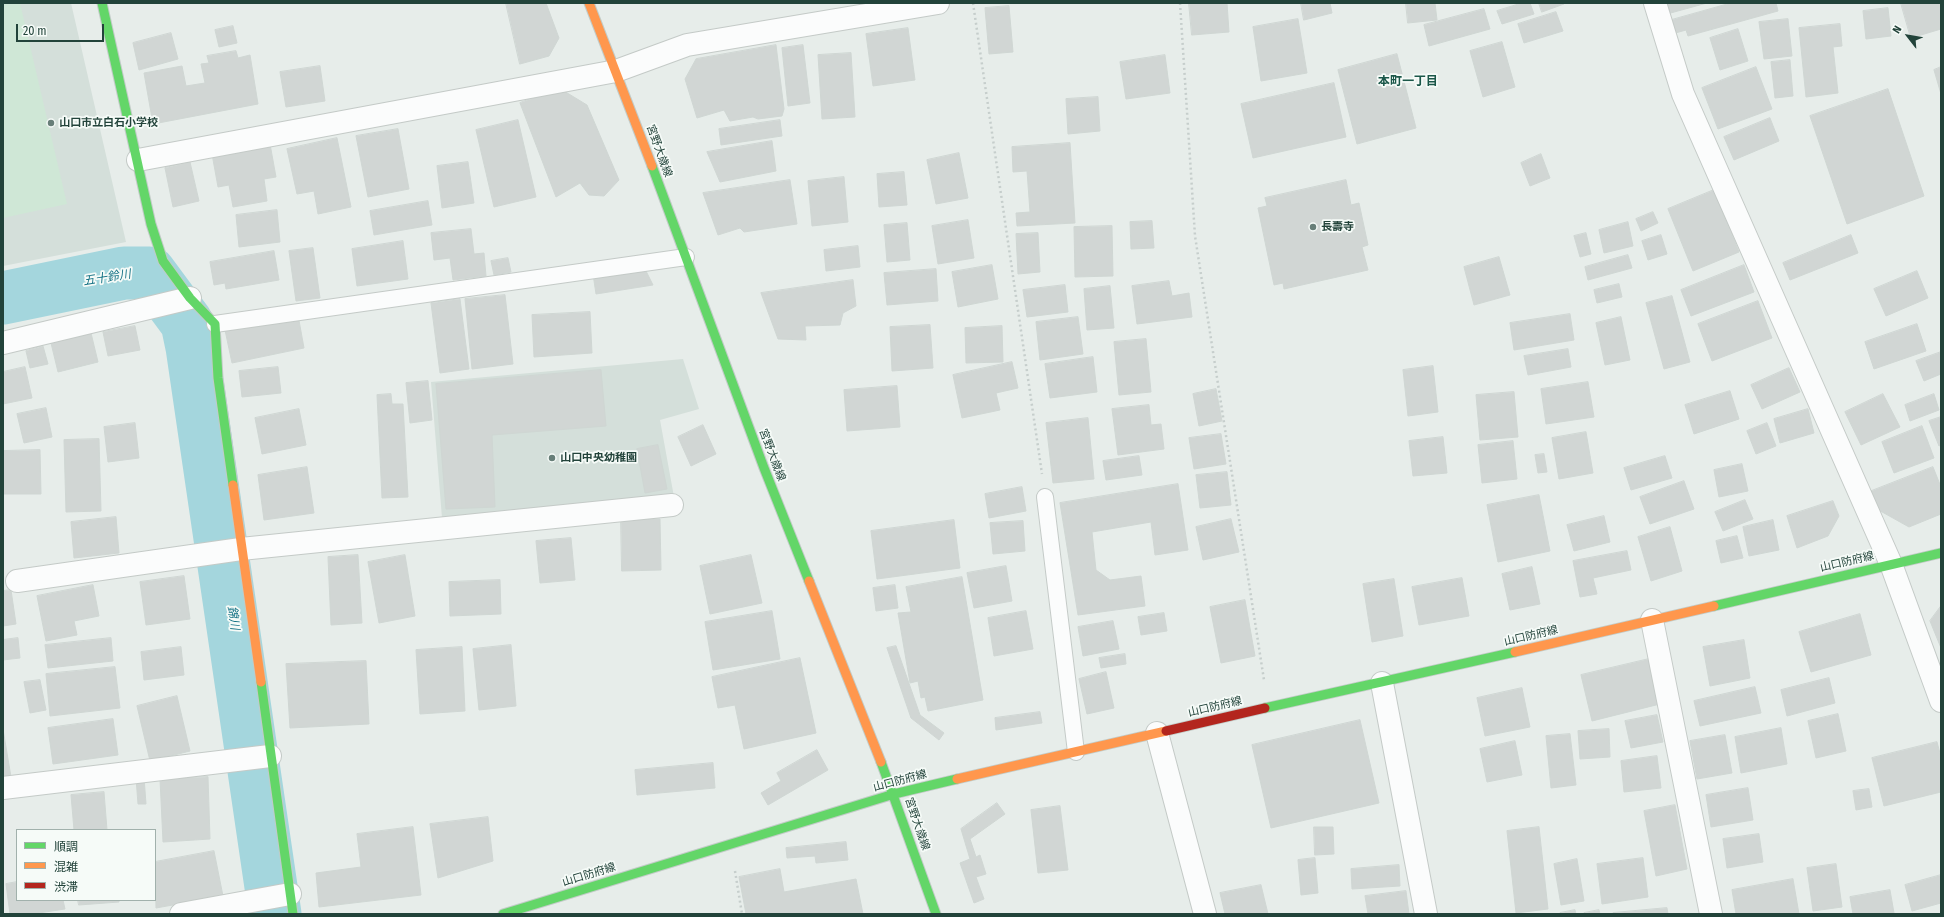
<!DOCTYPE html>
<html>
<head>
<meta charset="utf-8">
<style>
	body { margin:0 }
	#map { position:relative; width:1944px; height:917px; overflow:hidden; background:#e7edea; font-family:"Fira Sans Condensed","Noto Sans JP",sans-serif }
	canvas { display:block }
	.frame { position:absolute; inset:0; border:4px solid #22433a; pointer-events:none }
	.legend { position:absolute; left:16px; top:829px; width:140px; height:72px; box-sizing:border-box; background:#f6fbf8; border:1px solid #a1b1ac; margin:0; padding:5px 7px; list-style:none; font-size:12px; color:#22433a }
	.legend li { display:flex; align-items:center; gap:8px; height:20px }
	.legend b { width:20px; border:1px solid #a1b1ac }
	.north { position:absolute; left:1888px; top:16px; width:40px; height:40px; -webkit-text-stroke:3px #f6fbf8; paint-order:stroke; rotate:301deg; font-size:11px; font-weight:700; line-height:16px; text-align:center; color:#22433a }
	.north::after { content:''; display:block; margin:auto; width:14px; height:18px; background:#22433a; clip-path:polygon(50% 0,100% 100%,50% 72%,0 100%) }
	.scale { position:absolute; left:16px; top:24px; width:88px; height:18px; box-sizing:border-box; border:2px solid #22433a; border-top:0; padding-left:5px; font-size:12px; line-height:14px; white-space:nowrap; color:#22433a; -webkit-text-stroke:3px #f6fbf8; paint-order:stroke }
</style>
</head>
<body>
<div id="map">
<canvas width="1944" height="917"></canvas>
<div class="frame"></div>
<ul class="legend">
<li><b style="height:5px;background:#63d668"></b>順調</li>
<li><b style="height:5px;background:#ff974d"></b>混雑</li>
<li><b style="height:5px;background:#b3261e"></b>渋滞</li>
</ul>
<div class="north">N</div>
<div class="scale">20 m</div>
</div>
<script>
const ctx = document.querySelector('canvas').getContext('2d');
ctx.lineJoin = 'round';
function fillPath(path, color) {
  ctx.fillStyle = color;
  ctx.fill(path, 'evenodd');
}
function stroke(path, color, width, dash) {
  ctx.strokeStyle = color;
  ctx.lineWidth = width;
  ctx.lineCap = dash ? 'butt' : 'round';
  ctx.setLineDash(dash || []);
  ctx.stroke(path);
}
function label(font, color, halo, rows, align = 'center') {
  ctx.font = font + ' "Fira Sans Condensed","Noto Sans JP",sans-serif';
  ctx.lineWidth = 3.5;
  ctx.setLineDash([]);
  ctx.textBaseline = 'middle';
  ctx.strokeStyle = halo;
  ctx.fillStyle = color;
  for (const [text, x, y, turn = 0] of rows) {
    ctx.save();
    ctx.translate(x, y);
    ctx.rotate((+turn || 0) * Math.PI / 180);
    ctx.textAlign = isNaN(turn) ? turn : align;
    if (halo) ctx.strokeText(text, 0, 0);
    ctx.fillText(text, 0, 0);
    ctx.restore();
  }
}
fillPath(new Path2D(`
	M3,3H71L126,242L3,266Z
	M683,359L699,409L660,420L674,497L442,518L431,382Z`), '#d4dfda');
fillPath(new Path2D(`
	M3,3H20L67,204L3,218Z`), '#cfe7d6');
stroke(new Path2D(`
	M3,298L124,273H150L187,323L192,347L275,914`), '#a4d6dd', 53);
const building = new Path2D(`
	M506,3H546L559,38L549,56L520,64Z
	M1189,3H1227L1229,32L1192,35Z
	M1301,3H1330L1332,13L1304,20Z
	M1406,3H1435L1437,20L1408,23Z
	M1522,3H1530L1534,14L1502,24L1497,11Z
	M1539,3H1564V4L1542,12Z
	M1664,3H1707L1667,14Z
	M1731,3H1776L1778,11L1688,36L1686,30L1672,34L1668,21Z
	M1901,3H1941V29L1911,38Z
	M1009,6L1013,52L989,54L985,8Z
	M1888,8L1891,36L1866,39L1863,11Z
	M1484,9L1490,29L1429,46L1424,25Z
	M1556,12L1563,31L1524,43L1518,24Z
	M1298,19L1307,73L1261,81L1253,27Z
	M1788,19L1792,56L1764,59L1759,22Z
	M1840,24L1842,46L1833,47L1838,93L1806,97L1799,28Z
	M233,26L237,43L219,47L215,30Z
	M908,28L915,80L873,86L866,34Z
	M1738,29L1748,61L1720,70L1710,38Z
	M171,33L178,59L139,70L133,43Z
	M1502,42L1515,87L1483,97L1470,51Z
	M776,45L784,109L782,116L758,119L753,117L730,121L724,110L697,118L685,79L696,59Z
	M803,45L810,103L788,106L782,48Z
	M236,51L238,58L250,55L258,104L153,124L144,73L182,66L186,86L205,83L201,64L209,63L207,56Z
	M851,53L855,117L822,119L818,55Z
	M1397,54L1416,128L1357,144L1338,70Z
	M1165,55L1170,93L1126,99L1120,62Z
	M1790,60L1793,96L1775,98L1771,62Z
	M320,66L325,101L286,107L280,72Z
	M1756,67L1772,109L1718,129L1702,88Z
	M1941,67V94L1934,70Z
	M1334,83L1346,137L1253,158L1241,104Z
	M559,88L587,105L619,180L604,196L589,195L580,183L556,197L520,103Z
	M1888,89L1924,196L1847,224L1810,116Z
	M1098,97L1100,131L1068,134L1066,99Z
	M1770,118L1779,141L1734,160L1724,137Z
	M518,120L536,197L494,207L476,130Z
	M780,120L782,136L721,145L719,129Z
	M398,129L409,189L368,197L356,136Z
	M337,138L351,207L318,214L314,191L297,194L287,149Z
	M772,141L776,171L720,182L707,152Z
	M1070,143L1075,223L1017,226L1016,213L1030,212L1027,171L1013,172L1012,147Z
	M270,144L276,177L264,179L267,201L233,207L229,185L218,187L212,154Z
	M959,153L968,198L936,204L927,160Z
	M1541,154L1550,178L1530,186L1521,163Z
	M190,162L199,201L173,207L165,168Z
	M468,162L474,203L442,208L437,166Z
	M904,172L907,205L879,207L877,174Z
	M844,177L848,222L812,226L808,181Z
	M790,180L797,224L744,232L740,228L718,235L703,193Z
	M1346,180L1351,205L1359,203L1368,245L1362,247L1368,270L1284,289L1283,283L1274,285L1258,208L1267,206L1265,198Z
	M1714,190L1739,252L1693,271L1668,209Z
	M428,201L432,225L374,235L370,211Z
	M277,210L280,242L239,247L236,215Z
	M1653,212L1658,223L1641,231L1636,219Z
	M968,220L974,258L938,264L932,226Z
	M1152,221L1154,248L1131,249L1130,222Z
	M1628,222L1633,246L1604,253L1599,230Z
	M907,223L910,260L887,262L884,225Z
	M1112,226L1113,276L1075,277L1074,227Z
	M471,229L474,254L484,253L486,276L453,280L450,258L434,260L431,233Z
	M1038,233L1040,272L1018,274L1016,234Z
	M1586,233L1591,254L1580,257L1574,236Z
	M1661,235L1667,254L1648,260L1642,241Z
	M1851,235L1858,253L1790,280L1783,263Z
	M403,241L408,279L357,286L352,249Z
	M858,246L860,267L826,271L824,250Z
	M313,248L320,298L296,301L289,251Z
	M274,251L279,280L226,289L225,283L214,285L210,262Z
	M1628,255L1632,268L1588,280L1585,267Z
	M1499,257L1510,295L1474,305L1464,267Z
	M508,258L511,272L494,275L491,261Z
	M992,265L998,299L958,307L952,272Z
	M1744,265L1754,292L1691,316L1681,290Z
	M644,267L653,285L596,294L593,274Z
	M936,269L938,301L887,305L884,273Z
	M1917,271L1928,298L1886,316L1874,289Z
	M853,280L856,306L843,313L840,325L805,326L806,340L778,339L761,293Z
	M1169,281L1172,296L1189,293L1192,317L1137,324L1132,286Z
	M1619,284L1622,297L1597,303L1594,290Z
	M1065,285L1068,312L1027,317L1023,290Z
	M1110,286L1114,328L1087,330L1084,289Z
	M505,295L513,364L472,369L465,299Z
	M1672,296L1690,362L1664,369L1646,303Z
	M460,299L469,369L440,373L431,303Z
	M1758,301L1772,338L1712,361L1698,324Z
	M590,312L592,353L534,357L532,315Z
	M1570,314L1574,340L1514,350L1510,323Z
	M298,315L304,348L232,363L225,330Z
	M1078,317L1083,354L1040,360L1036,322Z
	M1621,317L1630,360L1605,365L1596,323Z
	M1917,324L1926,351L1874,369L1865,342Z
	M930,325L933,368L892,371L890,327Z
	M135,326L140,350L108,356L103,332Z
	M1002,326L1003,362L966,363L965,328Z
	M91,333L98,362L58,372L51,343Z
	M1146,339L1151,392L1119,395L1114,342Z
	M43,346L48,364L30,368L26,351Z
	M1568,349L1571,367L1528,375L1524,356Z
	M1941,352V374L1924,381L1916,361Z
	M1093,357L1097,392L1050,398L1045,364Z
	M1012,362L1018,388L996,393L1000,410L962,418L953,375Z
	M1433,366L1438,412L1408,416L1403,370Z
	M25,367L32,398L3,404V372Z
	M278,367L281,393L242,397L239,371Z
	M1789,368L1800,392L1762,409L1751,385Z
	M601,370L606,426L492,435L495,507L446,509L436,384Z
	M428,381L432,420L410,423L406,383Z
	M1588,382L1594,417L1546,424L1541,389Z
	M897,386L900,427L847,431L844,390Z
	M1216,389L1222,421L1199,426L1193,394Z
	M1730,391L1739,419L1694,434L1685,405Z
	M1514,392L1518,437L1480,440L1476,395Z
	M391,394L392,404H403L408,497L382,498L377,395Z
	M1883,394L1900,427L1861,445L1845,412Z
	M1934,394L1939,410L1910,421L1905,405Z
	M1149,405L1151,425L1161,424L1164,449L1118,455L1112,409Z
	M46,408L52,437L24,443L17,414Z
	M299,409L306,445L262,454L255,418Z
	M1808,409L1814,433L1780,443L1774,419Z
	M1941,417V445L1939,446L1929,421Z
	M1088,418L1094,479L1053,483L1046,423Z
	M135,423L139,458L108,462L104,427Z
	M1767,423L1776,446L1756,454L1747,431Z
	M703,425L716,454L691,466L678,437Z
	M1922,426L1934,458L1894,473L1882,442Z
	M1586,432L1593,473L1559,479L1552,438Z
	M1221,434L1226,464L1194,469L1189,438Z
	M1443,437L1447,473L1413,476L1409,441Z
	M99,439L101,511L66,512L64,440Z
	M1513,441L1517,479L1482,483L1478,445Z
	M658,445L667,489L645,493L637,449Z
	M40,450L41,494H3V451Z
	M1544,454L1547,472L1538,473L1535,455Z
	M1139,456L1142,475L1106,480L1103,461Z
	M1665,456L1672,478L1631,490L1624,468Z
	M1742,464L1748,491L1719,497L1714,470Z
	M307,467L314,513L264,520L258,475Z
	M1933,467L1941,487V514L1909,527L1875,508L1869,492Z
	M1227,472L1231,505L1200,508L1196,475Z
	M1684,481L1694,509L1650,524L1640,497Z
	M1178,484L1188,550L1155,555L1151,522L1092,532L1096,570L1110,580L1141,576L1145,606L1078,615L1060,503Z
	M1022,487L1026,511L989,518L985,494Z
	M1539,495L1550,551L1498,562L1487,505Z
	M1745,500L1753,519L1723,531L1715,512Z
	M1833,501L1839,516L1828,536L1797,548L1787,516Z
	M1604,516L1610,542L1574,551L1567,525Z
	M116,517L119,553L74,558L71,522Z
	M621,519H660L661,570L622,571Z
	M1231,519L1239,552L1203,560L1196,527Z
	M954,520L960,568L877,579L871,531Z
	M1773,520L1779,550L1749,556L1743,527Z
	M1023,521L1025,551L993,554L990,523Z
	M1670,527L1682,571L1651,581L1638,537Z
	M1737,536L1743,558L1721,563L1716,541Z
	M571,538L575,580L540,583L536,541Z
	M1627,551L1631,570L1593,578L1597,594L1580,597L1573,561Z
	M358,555L362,623L331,625L328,557Z
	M405,555L415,616L379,623L368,562Z
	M751,555L762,603L710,614L700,566Z
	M1006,566L1012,601L974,608L967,573Z
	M1532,567L1540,604L1510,610L1502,574Z
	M184,576L190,619L146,625L140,582Z
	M962,577L983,700L928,711L925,697L921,698L918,681L910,683L898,613L911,612L906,587Z
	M1462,578L1469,616L1419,625L1412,587Z
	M1394,579L1403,636L1372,642L1363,584Z
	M500,580L501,614L450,616L449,582Z
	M93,585L99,616L74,621L77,635L46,641L37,596Z
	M895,585L898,608L876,611L873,588Z
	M11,590L16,624L3,626V591Z
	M1245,600L1255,656L1221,663L1210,607Z
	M1941,606V648L1930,621Z
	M772,611L780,659L713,670L705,622Z
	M1026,611L1033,649L994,656L988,618Z
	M1164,613L1167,631L1141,635L1138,617Z
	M1860,614L1871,655L1811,672L1799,632Z
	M1113,621L1119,649L1083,656L1078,627Z
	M18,638L20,658L3,660V640Z
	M111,638L113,661L48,668L45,645Z
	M1744,640L1750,678L1710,686L1703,647Z
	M511,645L516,706L479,710L473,649Z
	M896,646L920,715L944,733L939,740L911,718L887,648Z
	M181,647L184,675L144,680L141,652Z
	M462,647L465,711L420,714L416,650Z
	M1125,654L1126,664L1101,668L1099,658Z
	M800,658L816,733L744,749L735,705L718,708L712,677Z
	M1649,659L1660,704L1592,721L1581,675Z
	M366,661L369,724L290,728L286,664Z
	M115,667L120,708L50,716L46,674Z
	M1106,672L1114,708L1087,714L1079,679Z
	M1829,678L1835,703L1787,716L1781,690Z
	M40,680L46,710L30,713L24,682Z
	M1755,687L1761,713L1700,726L1694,701Z
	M1522,688L1530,727L1485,736L1477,698Z
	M177,696L190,751L150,761L137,706Z
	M1040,712L1042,723L996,730L995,718Z
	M1838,714L1846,751L1816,758L1808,721Z
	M1657,715L1663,742L1631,748L1625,721Z
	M113,719L118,755L53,764L48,728Z
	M1360,720L1379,803L1271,828L1252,745Z
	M1781,728L1787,764L1741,773L1735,737Z
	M3,729L11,777L3,778Z
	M1609,729L1610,757L1580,759L1578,731Z
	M1570,734L1576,785L1551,788L1546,736Z
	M1725,735L1732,773L1697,779L1690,741Z
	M1515,741L1522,775L1487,782L1480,749Z
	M1937,742L1941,757V792L1884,806L1872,758Z
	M817,750L828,770L768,805L761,793L781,781L777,773Z
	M1657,756L1661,788L1624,792L1621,761Z
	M713,763L715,788L637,795L635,770Z
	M144,777L146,804H138L136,778Z
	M208,777L210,839L163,842L160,779Z
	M1748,788L1753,820L1711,827L1706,795Z
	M1869,789L1872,807L1856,810L1853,791Z
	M104,792L107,830H74L71,795Z
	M997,803L1005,814L970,839L976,857L980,855L986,874L976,877L984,899L974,903L960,863L970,859L961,829Z
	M1675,805L1687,869L1656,876L1644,811Z
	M1060,806L1068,870L1038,873L1031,810Z
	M488,817L493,861L438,878L430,824Z
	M413,827L421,895L319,907L316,873L361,867L357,834Z
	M1314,827H1333L1334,854L1315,855Z
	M1539,827L1548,909L1516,913L1507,831Z
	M1759,834L1763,862L1727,868L1723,839Z
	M846,842L848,860L816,863L815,856L787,858L786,848Z
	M214,851L223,896L156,908L155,862Z
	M1315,858L1318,893L1301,895L1298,860Z
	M1643,858L1648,897L1602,904L1597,864Z
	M1577,859L1584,901L1561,905L1554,864Z
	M1836,864L1842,907L1813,911L1807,868Z
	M1399,865L1400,886L1352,889L1351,869Z
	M780,869L784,892L856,879L863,914H746L739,877Z
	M1941,875V903L1912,911L1905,885Z
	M1793,879L1799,914H1736L1732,890Z
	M17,882V900H63L65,909L32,914H10L6,884Z
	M1261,885L1268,914H1225L1220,893Z
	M1890,890L1894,913L1853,914L1850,897Z
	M1406,891L1409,914H1368L1365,896Z
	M78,900H119V902L79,905Z
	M1667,908L1668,914H1613V913Z
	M1575,910L1576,914H1560V913Z
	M1599,910L1600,914H1584V913Z`);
fillPath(building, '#d1d6d4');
stroke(building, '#cfd6d3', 1);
const lane = new Path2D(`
	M215,324L686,257
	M1045,497L1076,752`);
const street = new Path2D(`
	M1655,3L1683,94L1891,564L1941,701
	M138,160L616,71L687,45L938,3
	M3,343L190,298
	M17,581L241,549L672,505
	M1652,620L1711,914
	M1382,683L1426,914
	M1157,733L1205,914
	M3,788L270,756
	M181,914L290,894`);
const fast = new Path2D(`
	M102,3L151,224L163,261L190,298L215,324L218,378L233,485
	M652,166L764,468L809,581
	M1714,606L1941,553
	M261,682L293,914
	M1265,708L1515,652
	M881,762L936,914
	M503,914L894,794L957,779`);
const slow = new Path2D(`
	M589,3L652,166
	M233,485L261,682
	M809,581L881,762
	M1515,652L1714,606
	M957,779L1166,731`);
const jam = new Path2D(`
	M1166,731L1265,708`);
stroke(lane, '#c4cac7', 18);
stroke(street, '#c4cac7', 24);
stroke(fast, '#c2cbc7', 11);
stroke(slow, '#c2cbc7', 11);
stroke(jam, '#c2cbc7', 11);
stroke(new Path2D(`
	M973,3L1042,474
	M1180,3L1195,236L1264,680
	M735,871L742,914`), '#c6cecc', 2.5, [2, 3]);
stroke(lane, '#fbfcfc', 16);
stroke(street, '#fbfcfc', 22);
stroke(fast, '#63d668', 9);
stroke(slow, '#ff974d', 9);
stroke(jam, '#b3261e', 9);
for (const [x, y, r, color] of [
	[51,123,4,"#677e78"],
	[1313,227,4,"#677e78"],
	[552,458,4,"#677e78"]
]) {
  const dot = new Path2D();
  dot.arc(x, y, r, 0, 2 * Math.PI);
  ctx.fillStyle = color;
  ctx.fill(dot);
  stroke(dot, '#f6fbf8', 1.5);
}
label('bold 11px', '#22433a', '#f6fbf8', [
	["山口市立白石小学校",59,123],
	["長壽寺",1321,227],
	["山口中央幼稚園",560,458]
], 'left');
label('11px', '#22433a', '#f6fbf8', [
	["宮野大歳線",659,151,70],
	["宮野大歳線",772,455,69],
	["山口防府線",1847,562,-13],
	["山口防府線",1531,636,-13],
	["山口防府線",1215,707,-13],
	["山口防府線",900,781,-15],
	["宮野大歳線",917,824,71],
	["山口防府線",589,875,-17]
]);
label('bold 12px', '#1b5749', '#f6fbf8', [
	["本町一丁目",1408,82]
]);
label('italic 12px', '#157285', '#f6fbf8', [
	["五十鈴川",107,278,-9],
	["錦川",233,618,82]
]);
</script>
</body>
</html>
